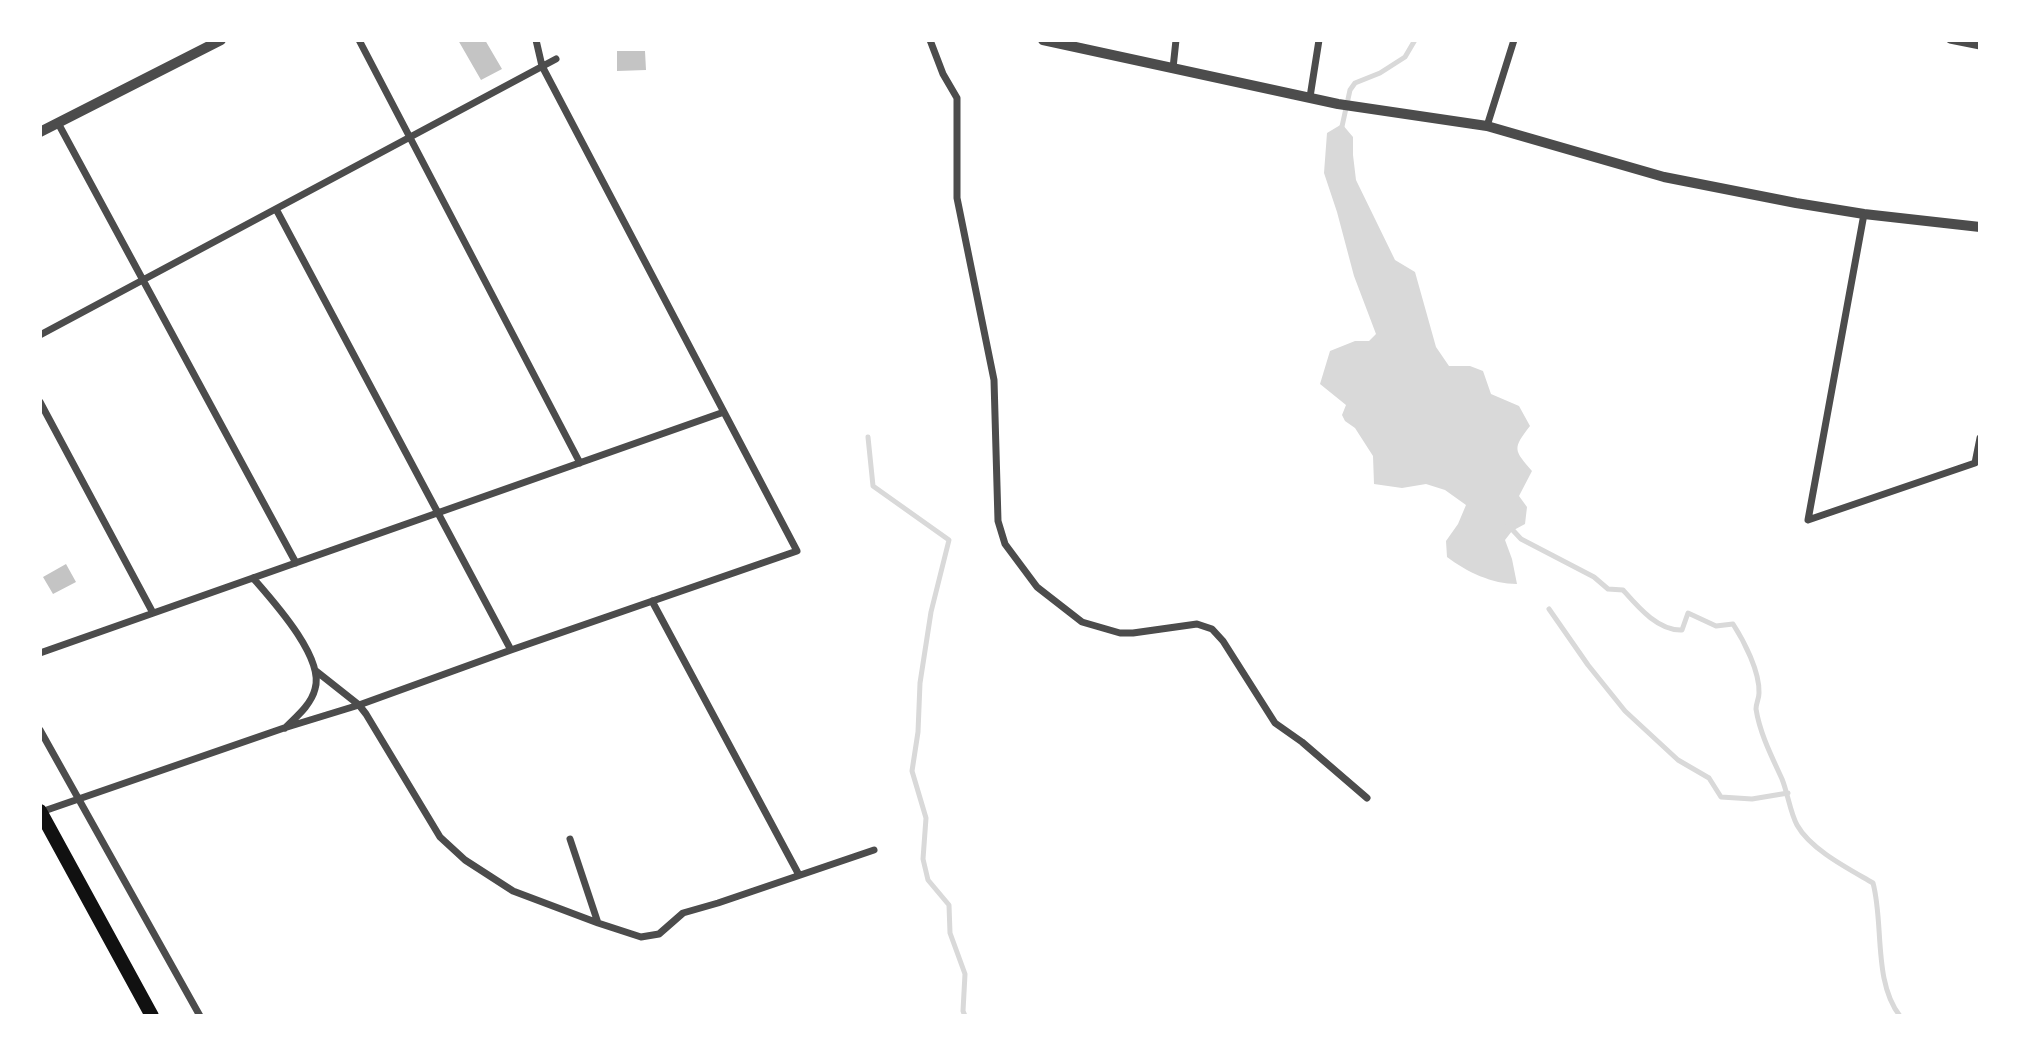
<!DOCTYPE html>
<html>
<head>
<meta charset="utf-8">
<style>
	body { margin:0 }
	#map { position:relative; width:2020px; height:1056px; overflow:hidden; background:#fff; font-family:Roboto,sans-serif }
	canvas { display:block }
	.frame { position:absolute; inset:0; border:42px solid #fff; pointer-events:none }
</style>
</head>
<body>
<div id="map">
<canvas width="2020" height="1056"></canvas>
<div class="frame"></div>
</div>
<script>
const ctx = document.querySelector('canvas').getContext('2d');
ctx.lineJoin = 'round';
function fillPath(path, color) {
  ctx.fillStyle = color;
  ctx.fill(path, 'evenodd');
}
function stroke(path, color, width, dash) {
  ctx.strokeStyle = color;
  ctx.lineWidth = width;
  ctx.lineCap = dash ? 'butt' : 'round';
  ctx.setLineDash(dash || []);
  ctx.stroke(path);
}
fillPath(new Path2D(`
	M1342,124L1353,137V155L1356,180L1395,260L1415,272L1436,347L1449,366H1470L1483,371L1491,394L1519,406L1530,426C1512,449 1514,450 1532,471L1519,496L1527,507L1525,524L1512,531L1505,540L1512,559L1517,584C1492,584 1467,572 1447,557L1446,541L1458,524L1466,505L1445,490L1426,484L1402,488L1374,484L1373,456L1355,428L1345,421L1342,415L1346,405L1320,384L1330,351L1355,341H1369L1376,334L1354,276L1337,212L1324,173L1327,133Z`), '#d9d9d9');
stroke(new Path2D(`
	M1341,131L1350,90L1355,83L1380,73L1405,57L1415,40
	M868,437L873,486L949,540L931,612L920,683L918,732L912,771L926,818L923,859L928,880L949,905L950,933L965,974L963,1011L965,1016
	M1508,525L1521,539L1594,577L1608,589L1623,590C1638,607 1658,631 1682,630L1688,613L1716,626L1733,624C1744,641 1760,672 1759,693C1759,699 1756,703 1756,709C1760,734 1772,757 1782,779C1788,794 1790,812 1797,825C1811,850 1849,869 1873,883C1884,923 1873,982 1900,1016
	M1549,609L1588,665L1625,711L1678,760L1709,778L1721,797L1752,799L1788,793`), '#d9d9d9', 5);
fillPath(new Path2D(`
	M458,40H485L502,69L481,80Z
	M617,51H645L646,70L617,71Z
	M66,564L76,582L53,594L43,577Z`), '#c4c4c4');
stroke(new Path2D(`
	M359,40L580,463
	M930,40L943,74L957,98V198L994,380L998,521L1005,544L1037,587L1082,622L1120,633H1133L1197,624L1212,629L1223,641L1275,723L1302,742L1367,798
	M1950,40L1980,46
	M1173,68L1176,40
	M1310,97L1319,40
	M58,123L296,563
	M1487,126L1514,40
	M276,209L511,650
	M1864,214L1808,520L1975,463L1980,438
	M40,335L556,59
	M40,402L153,613
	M253,578C273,601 325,658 315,689C311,705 296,717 285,728
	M652,601L799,875
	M40,653L724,412
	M316,671L359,705L366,714L440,837L465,860L513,891L598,923L641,937L659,934L683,913L718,903L874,850
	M40,730L200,1016
	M41,812L284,728L359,705L511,650L797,551L542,66L536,40
	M570,839L598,923`), '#4c4c4c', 7);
stroke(new Path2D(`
	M1043,40L1338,104L1487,126L1664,177L1796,203L1864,214L1980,227
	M40,132L221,40`), '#4c4c4c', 10);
stroke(new Path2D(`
	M40,811L152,1016`), '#111', 14);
</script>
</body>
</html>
